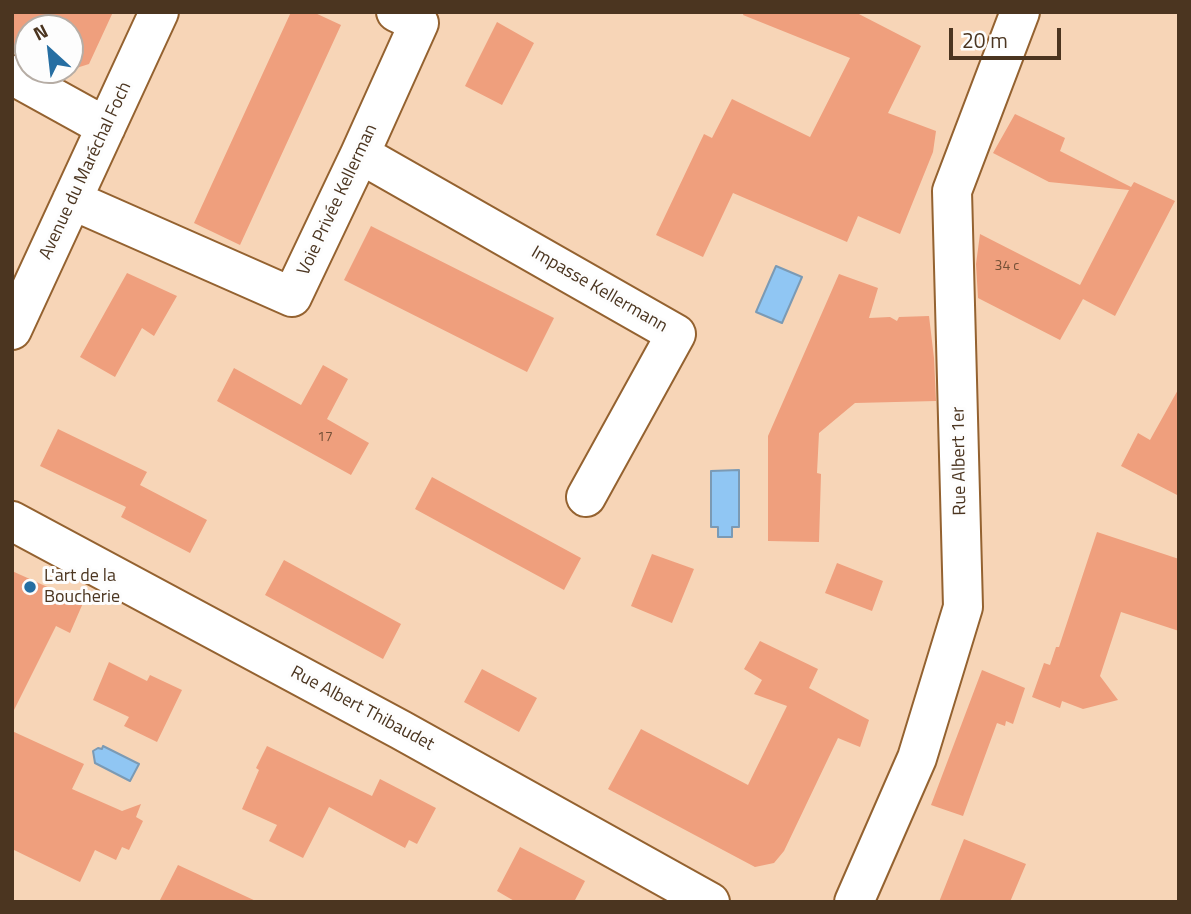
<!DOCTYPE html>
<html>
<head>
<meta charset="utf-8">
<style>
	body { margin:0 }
	#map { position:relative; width:1191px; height:914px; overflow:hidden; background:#f7d5b7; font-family:"Titillium Web",sans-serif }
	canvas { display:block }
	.frame { position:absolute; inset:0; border:14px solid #4b3520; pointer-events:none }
	.north { position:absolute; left:14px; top:14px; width:70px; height:70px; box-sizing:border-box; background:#fdfdfd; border:2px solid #b6ada5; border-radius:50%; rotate:333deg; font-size:19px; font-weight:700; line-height:28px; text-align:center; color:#4b3520 }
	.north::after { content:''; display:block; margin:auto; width:24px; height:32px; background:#266ea2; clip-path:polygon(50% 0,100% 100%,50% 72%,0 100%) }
	.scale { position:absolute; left:949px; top:28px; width:112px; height:32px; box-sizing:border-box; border:4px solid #4b3520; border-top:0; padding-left:9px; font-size:21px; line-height:24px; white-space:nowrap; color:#4b3520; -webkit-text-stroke:5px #fdfdfd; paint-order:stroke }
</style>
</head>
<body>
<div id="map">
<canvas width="1191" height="914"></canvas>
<div class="frame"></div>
<div class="north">N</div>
<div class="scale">20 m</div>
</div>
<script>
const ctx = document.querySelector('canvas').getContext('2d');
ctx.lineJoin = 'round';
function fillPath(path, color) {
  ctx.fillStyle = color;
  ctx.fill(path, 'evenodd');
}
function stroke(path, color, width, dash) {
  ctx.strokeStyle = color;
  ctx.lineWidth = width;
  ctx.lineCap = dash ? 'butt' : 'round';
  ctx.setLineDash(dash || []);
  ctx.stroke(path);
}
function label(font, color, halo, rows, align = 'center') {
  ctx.font = font + ' "Titillium Web",sans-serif';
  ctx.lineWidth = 6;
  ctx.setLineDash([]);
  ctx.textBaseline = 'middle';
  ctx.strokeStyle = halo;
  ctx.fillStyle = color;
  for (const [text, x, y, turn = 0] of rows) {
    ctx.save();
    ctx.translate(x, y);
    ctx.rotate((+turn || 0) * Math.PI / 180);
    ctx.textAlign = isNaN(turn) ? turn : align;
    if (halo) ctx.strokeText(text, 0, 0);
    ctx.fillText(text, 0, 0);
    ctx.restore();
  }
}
const water = new Path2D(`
	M776,266L802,277L782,323L756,312Z
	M739,470V527H732V537H718V527H711V471Z
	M103,746L139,764L130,781L95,763L93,751L98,748L102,749Z`);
fillPath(water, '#90c6f3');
stroke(water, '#7b9ab4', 2);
fillPath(new Path2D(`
	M12,12H113L89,64L70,70V28H28V53L12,44Z
	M291,12H313L341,25L240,245L194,223Z
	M744,12H855L921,46L888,113L936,131L933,152L900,234L858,216L847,242L733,193L703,257L656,235L704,134L712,138L732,99L810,137L850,58L743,15Z
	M497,22L534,43L502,105L465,86Z
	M1015,114L1065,138L1060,151L1131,187L1134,182L1175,201L1115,316L1083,299L1060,340L978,298L976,264L980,234L1080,285L1129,190L1049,182L993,153Z
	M371,226L554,318L527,372L344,280Z
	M127,273L177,296L154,336L142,328L115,377L80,357Z
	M839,274L878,288L869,318L890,317L897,321L899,317L929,316L934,358L936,401L855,403L819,433L817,473L821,474L819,542L768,541V436Z
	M323,365L348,379L327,419L369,443L351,475L217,401L234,368L301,405Z
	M1179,388V496L1121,466L1138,433L1150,440Z
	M58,429L147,472L140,485L207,520L190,553L121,517L126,507L40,466Z
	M432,477L581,558L564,590L415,509Z
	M1097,532L1179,559V631L1121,612L1100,676L1118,700L1083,709L1062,701L1060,708L1032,697L1044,663L1050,665L1056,647H1059Z
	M652,554L694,569L672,623L631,606Z
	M284,560L401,624L383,659L265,595Z
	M837,563L883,581L872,611L825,593Z
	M12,571L83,603L70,633L56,626L12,714Z
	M760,641L818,669L809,688L869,720L860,747L838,738L784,851L774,863L755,867L608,789L641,729L748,785L787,706L754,694L762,680L744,669Z
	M109,662L147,681L150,675L182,690L157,742L124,726L129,717L93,700Z
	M482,669L537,698L519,732L464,702Z
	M982,670L1025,688L1013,724L1006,721L1005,726L997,723L963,816L931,805Z
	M12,731L84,764L72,789L122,811L141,804L136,817L143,821L129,850L122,847L116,860L95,850L80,882L12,849Z
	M267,746L372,796L380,779L436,808L417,844L409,840L405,848L329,807L303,858L269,841L277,825L242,809L259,770L256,768Z
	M964,839L1026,864L1010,902H939Z
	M520,847L585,881L574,902H516L497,891Z
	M178,865L258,902H159Z`), '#ef9f7d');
const minor = new Path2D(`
	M12,75L106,127
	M360,154L676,334L586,497
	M72,200L292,297L360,154L419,23L396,12
	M12,330L159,12
	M12,521L401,730L710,902
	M854,902L917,758L963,607L952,191L1020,12`);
stroke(minor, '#946230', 42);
stroke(minor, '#fff', 38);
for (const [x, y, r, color] of [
	[30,587,7,"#266ea2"]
]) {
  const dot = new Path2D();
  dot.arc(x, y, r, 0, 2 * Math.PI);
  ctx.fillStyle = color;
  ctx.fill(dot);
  stroke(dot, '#fdfdfd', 2.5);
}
label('14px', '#745037', null, [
	["34 c",1007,267],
	["17",325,438]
]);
label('18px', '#4b3520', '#fdfdfd', [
	["Avenue du Maréchal Foch",86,171,-65],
	["Voie Privée Kellerman",338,200,-65],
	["Impasse Kellermann",599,290,30],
	["Rue Albert 1er",960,461,-91],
	["Rue Albert Thibaudet",362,709,28]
]);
label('18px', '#4b3520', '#fdfdfd', [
	["L'art de la",44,577],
	["Boucherie",44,598]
], 'left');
</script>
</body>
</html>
